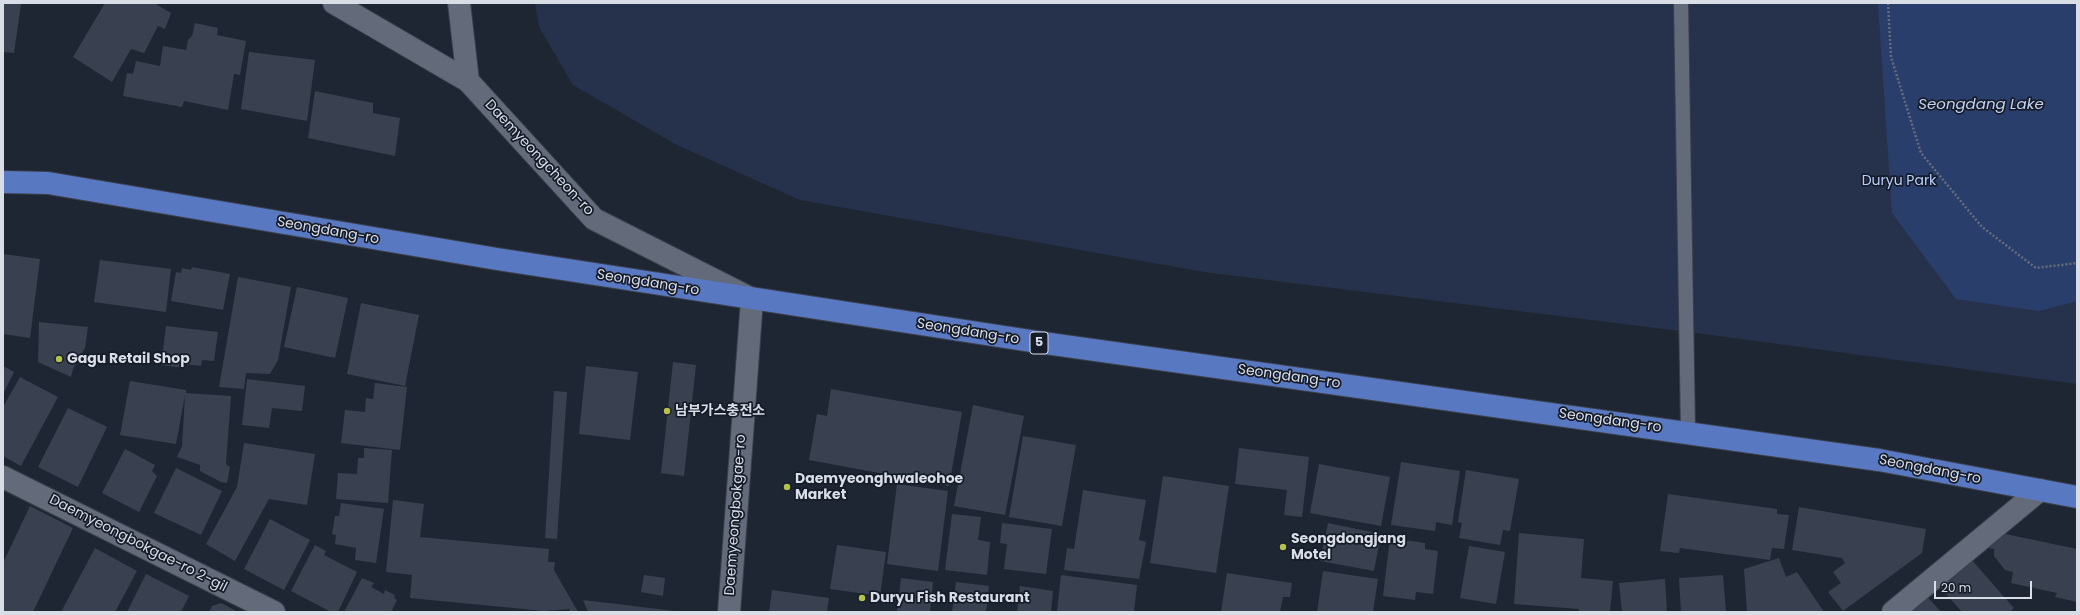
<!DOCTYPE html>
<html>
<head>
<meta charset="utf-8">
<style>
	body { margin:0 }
	#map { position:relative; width:2080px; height:615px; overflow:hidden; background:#1f2633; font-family:Poppins,sans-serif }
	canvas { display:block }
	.frame { position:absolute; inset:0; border:4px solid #d8dde6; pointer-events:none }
	.scale { position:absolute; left:1934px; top:581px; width:98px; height:18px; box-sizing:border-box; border:2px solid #d8dde6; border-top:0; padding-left:5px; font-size:12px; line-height:14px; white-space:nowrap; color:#d8dde6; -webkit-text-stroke:3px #161c29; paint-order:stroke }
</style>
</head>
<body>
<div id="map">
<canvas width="2080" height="615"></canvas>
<div class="frame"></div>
<div class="scale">20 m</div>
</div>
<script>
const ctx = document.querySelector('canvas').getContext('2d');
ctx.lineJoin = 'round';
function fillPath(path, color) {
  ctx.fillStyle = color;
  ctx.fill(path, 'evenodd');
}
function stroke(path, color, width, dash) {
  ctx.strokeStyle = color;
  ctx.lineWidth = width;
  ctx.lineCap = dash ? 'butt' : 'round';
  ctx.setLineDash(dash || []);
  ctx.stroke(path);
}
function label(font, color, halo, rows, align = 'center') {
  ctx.font = font + ' Poppins,"Noto Sans KR",sans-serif';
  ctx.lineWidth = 3.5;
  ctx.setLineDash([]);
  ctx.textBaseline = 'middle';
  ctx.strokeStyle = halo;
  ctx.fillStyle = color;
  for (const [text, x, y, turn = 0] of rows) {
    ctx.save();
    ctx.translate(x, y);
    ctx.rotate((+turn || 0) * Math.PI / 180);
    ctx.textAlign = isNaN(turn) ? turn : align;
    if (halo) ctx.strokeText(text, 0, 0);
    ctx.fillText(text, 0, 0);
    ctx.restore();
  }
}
fillPath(new Path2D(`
	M535,3H2077V384L1704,334L1204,272L800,200L677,145L573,85L539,27Z`), '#26324c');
fillPath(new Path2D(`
	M1878,3H2077V301L2039,311L1956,299L1892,213Z`), '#2a3e6c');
fillPath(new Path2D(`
	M3,3L21,4L14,53L3,52Z
	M105,3H154L171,13L165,29L158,26L144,53L131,49L112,82L73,57Z
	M195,23L218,28L217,35L246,41L240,75L234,74L228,110L184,101L182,107L123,96L127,73L133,74L136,61L160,66L163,46L186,50L188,40L192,36Z
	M249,52L315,60L307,121L241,109Z
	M315,91L373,103V113L400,118L395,156L308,138Z
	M3,254L40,259L30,338L3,334Z
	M100,260L171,269L166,312L94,302Z
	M192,267L230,274L223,310L171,301L176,272L181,273L182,268L191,270Z
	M238,277L291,287L278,360L270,374L246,373L244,389L219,387Z
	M297,287L348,298L335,358L284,347Z
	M361,303L419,315L405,386L347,374Z
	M39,322L88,327L85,348L73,369L71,377L38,362Z
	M166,326L218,332L214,361L202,360L201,366L184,364V368L161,365Z
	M673,362L696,365L684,476L661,473Z
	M3,366L14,372L3,394Z
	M586,366L638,372L630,440L579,434Z
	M20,377L58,397L21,466L3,456V407Z
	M247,379L305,386L302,411L272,408L269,428L242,425Z
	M130,381L186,390V393L231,396L226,464L230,467L227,483L221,482L200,471V465L177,457L182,446L185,395L176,444L120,435Z
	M375,383L407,387L400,450L341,443L345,410L365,412L366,398L373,399Z
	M831,389L962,412L949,486L809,460L817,414L827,416Z
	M554,391L567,392L557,539L545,538Z
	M973,405L1024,416L1005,515L954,506Z
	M68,408L107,427L78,487L38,467Z
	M1023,436L1076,445L1062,526L1009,517Z
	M244,443L315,454L307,505L269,499L235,561L206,544L237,487Z
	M364,448L392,450L388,503L336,499L338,473L357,474L358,458H364Z
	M1239,448L1309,457L1302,517L1284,515L1287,490L1235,484Z
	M125,449L155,465L152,471L157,476L139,512L102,493Z
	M1401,462L1460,471L1452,525L1436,522L1435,531L1391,525Z
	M1319,464L1390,477L1381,526L1310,513Z
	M176,468L222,491L201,535L154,513Z
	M1466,470L1519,479L1510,531L1503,530L1500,545L1459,538L1462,523L1458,522Z
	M1163,476L1229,486L1216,573L1150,563Z
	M897,484L948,491L938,571L887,564Z
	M1083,490L1146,500L1139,540L1146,542L1139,579L1064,570L1067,548L1074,549Z
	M1668,494L1777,509V514L1789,515L1784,549L1772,548L1770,560L1680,548L1679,553L1660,551Z
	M393,500L424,504L420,537L549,549L548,562H555L554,570L578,612H569L570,609L544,611L410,598L412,575L386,572Z
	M341,503L384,509L376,563L355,560L356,548L335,544L336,535L332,534L335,516H339Z
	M30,506L73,528L33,612H3V563Z
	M1799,507L1926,529L1922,553L1843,611L1828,592L1841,583L1833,572L1845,563L1842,558L1792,550Z
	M952,514L981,517L978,540L990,542L987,575L945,570Z
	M270,519L310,540L284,590L244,569Z
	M1002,523L1052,529L1046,574L1004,569L1007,544L1000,543Z
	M1328,523L1381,534L1374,571L1320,561Z
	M1996,532L2077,549V602L2055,597L2057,593L2011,583L2013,572L2005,570L1994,556V549L1988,548L1990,537Z
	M1519,533L1584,539L1581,578L1613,581L1610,612H1578L1579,609L1514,604Z
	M1390,538L1425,543V549L1438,551L1433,594L1416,592L1415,600L1383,596Z
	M315,545L326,551L324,555L357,572L338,612H331L291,591Z
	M837,545L886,552L880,596L830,589Z
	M1469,546L1505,552L1496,604L1460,598Z
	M95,548L137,571L115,612H61Z
	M1779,558L1786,577L1797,572L1824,612H1747L1744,569Z
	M1970,558L2014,608L2010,612H1962L1939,586Z
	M1323,571L1378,579L1373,612H1317Z
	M1227,573L1292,583L1290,597H1283L1280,612H1221Z
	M146,574L189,596L181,612H127Z
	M644,575L665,578L663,596L641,592Z
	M1061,575L1137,585L1134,612H1057Z
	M1723,575L1726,612H1681L1679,578Z
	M362,578L374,583L371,587L384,594L385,590L395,595L394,598L397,600L391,612H344Z
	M901,578L933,582L930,612H897Z
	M1665,579L1667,612H1622L1619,583Z
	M956,582L989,586L986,612H952Z
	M1020,586L1053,591L1051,612H1017Z
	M772,590L829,598L827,612H769Z
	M1925,594L1941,612H1905Z
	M583,600L675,611V612H588Z
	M221,603L238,612H209L212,606Z`), '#39404f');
const lane = new Path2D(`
	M1681,3L1688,432`);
const street = new Path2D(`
	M3,477L274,612
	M1893,612L2040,490`);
const secondary = new Path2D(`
	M334,3L468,81L594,219L752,299L729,612
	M459,3L468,81`);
const primary = new Path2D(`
	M3,182L48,183L497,259L1044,343L1879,460L2077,497`);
stroke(lane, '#3b404c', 16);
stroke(street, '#3b404c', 24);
stroke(secondary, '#3b404c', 24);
stroke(primary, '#3b404c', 24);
stroke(new Path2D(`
	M1888,3L1891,57L1921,153L1982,227L2036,268L2077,263`), '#676d79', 2.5, [2, 2]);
stroke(lane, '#636b7b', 14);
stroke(street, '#636b7b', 22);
stroke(secondary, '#636b7b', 22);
stroke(primary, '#5978c2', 22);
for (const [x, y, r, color] of [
	[59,359,4,"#b5c24a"],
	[667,411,4,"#b5c24a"],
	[787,487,4,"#b5c24a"],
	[1283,547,4,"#b5c24a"],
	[862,598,4,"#b5c24a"]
]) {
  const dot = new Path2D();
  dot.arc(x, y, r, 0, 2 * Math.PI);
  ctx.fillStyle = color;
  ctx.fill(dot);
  stroke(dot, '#161c29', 1.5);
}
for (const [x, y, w] of [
	[1039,343,18]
]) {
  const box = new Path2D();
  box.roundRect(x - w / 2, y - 11, w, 22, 3);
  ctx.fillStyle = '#161c29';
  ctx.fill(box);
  stroke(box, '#d8dde6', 1);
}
label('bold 13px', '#d8dde6', null, [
	["5",1039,343]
]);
label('14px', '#d8dde6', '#161c29', [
	["Daemyeongcheon-ro",539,158,47],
	["Seongdang-ro",328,231,10],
	["Seongdang-ro",648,283,9],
	["Seongdang-ro",968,332,9],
	["Seongdang-ro",1289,377,8],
	["Seongdang-ro",1610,421,8],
	["Seongdang-ro",1930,470,11],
	["Daemyeongbokgae-ro",736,515,-86],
	["Daemyeongbokgae-ro 2-gil",138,544,27]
]);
label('14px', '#b7cdfb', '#161c29', [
	["Duryu Park",1899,181]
]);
label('bold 14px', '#d8dde6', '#161c29', [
	["Gagu Retail Shop",67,359],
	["남부가스충전소",675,411],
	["Daemyeonghwaleohoe",795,479],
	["Market",795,495],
	["Seongdongjang",1291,539],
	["Motel",1291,555],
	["Duryu Fish Restaurant",870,598]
], 'left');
label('italic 15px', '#c4d3f1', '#161c29', [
	["Seongdang Lake",1981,105]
]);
</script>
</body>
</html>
